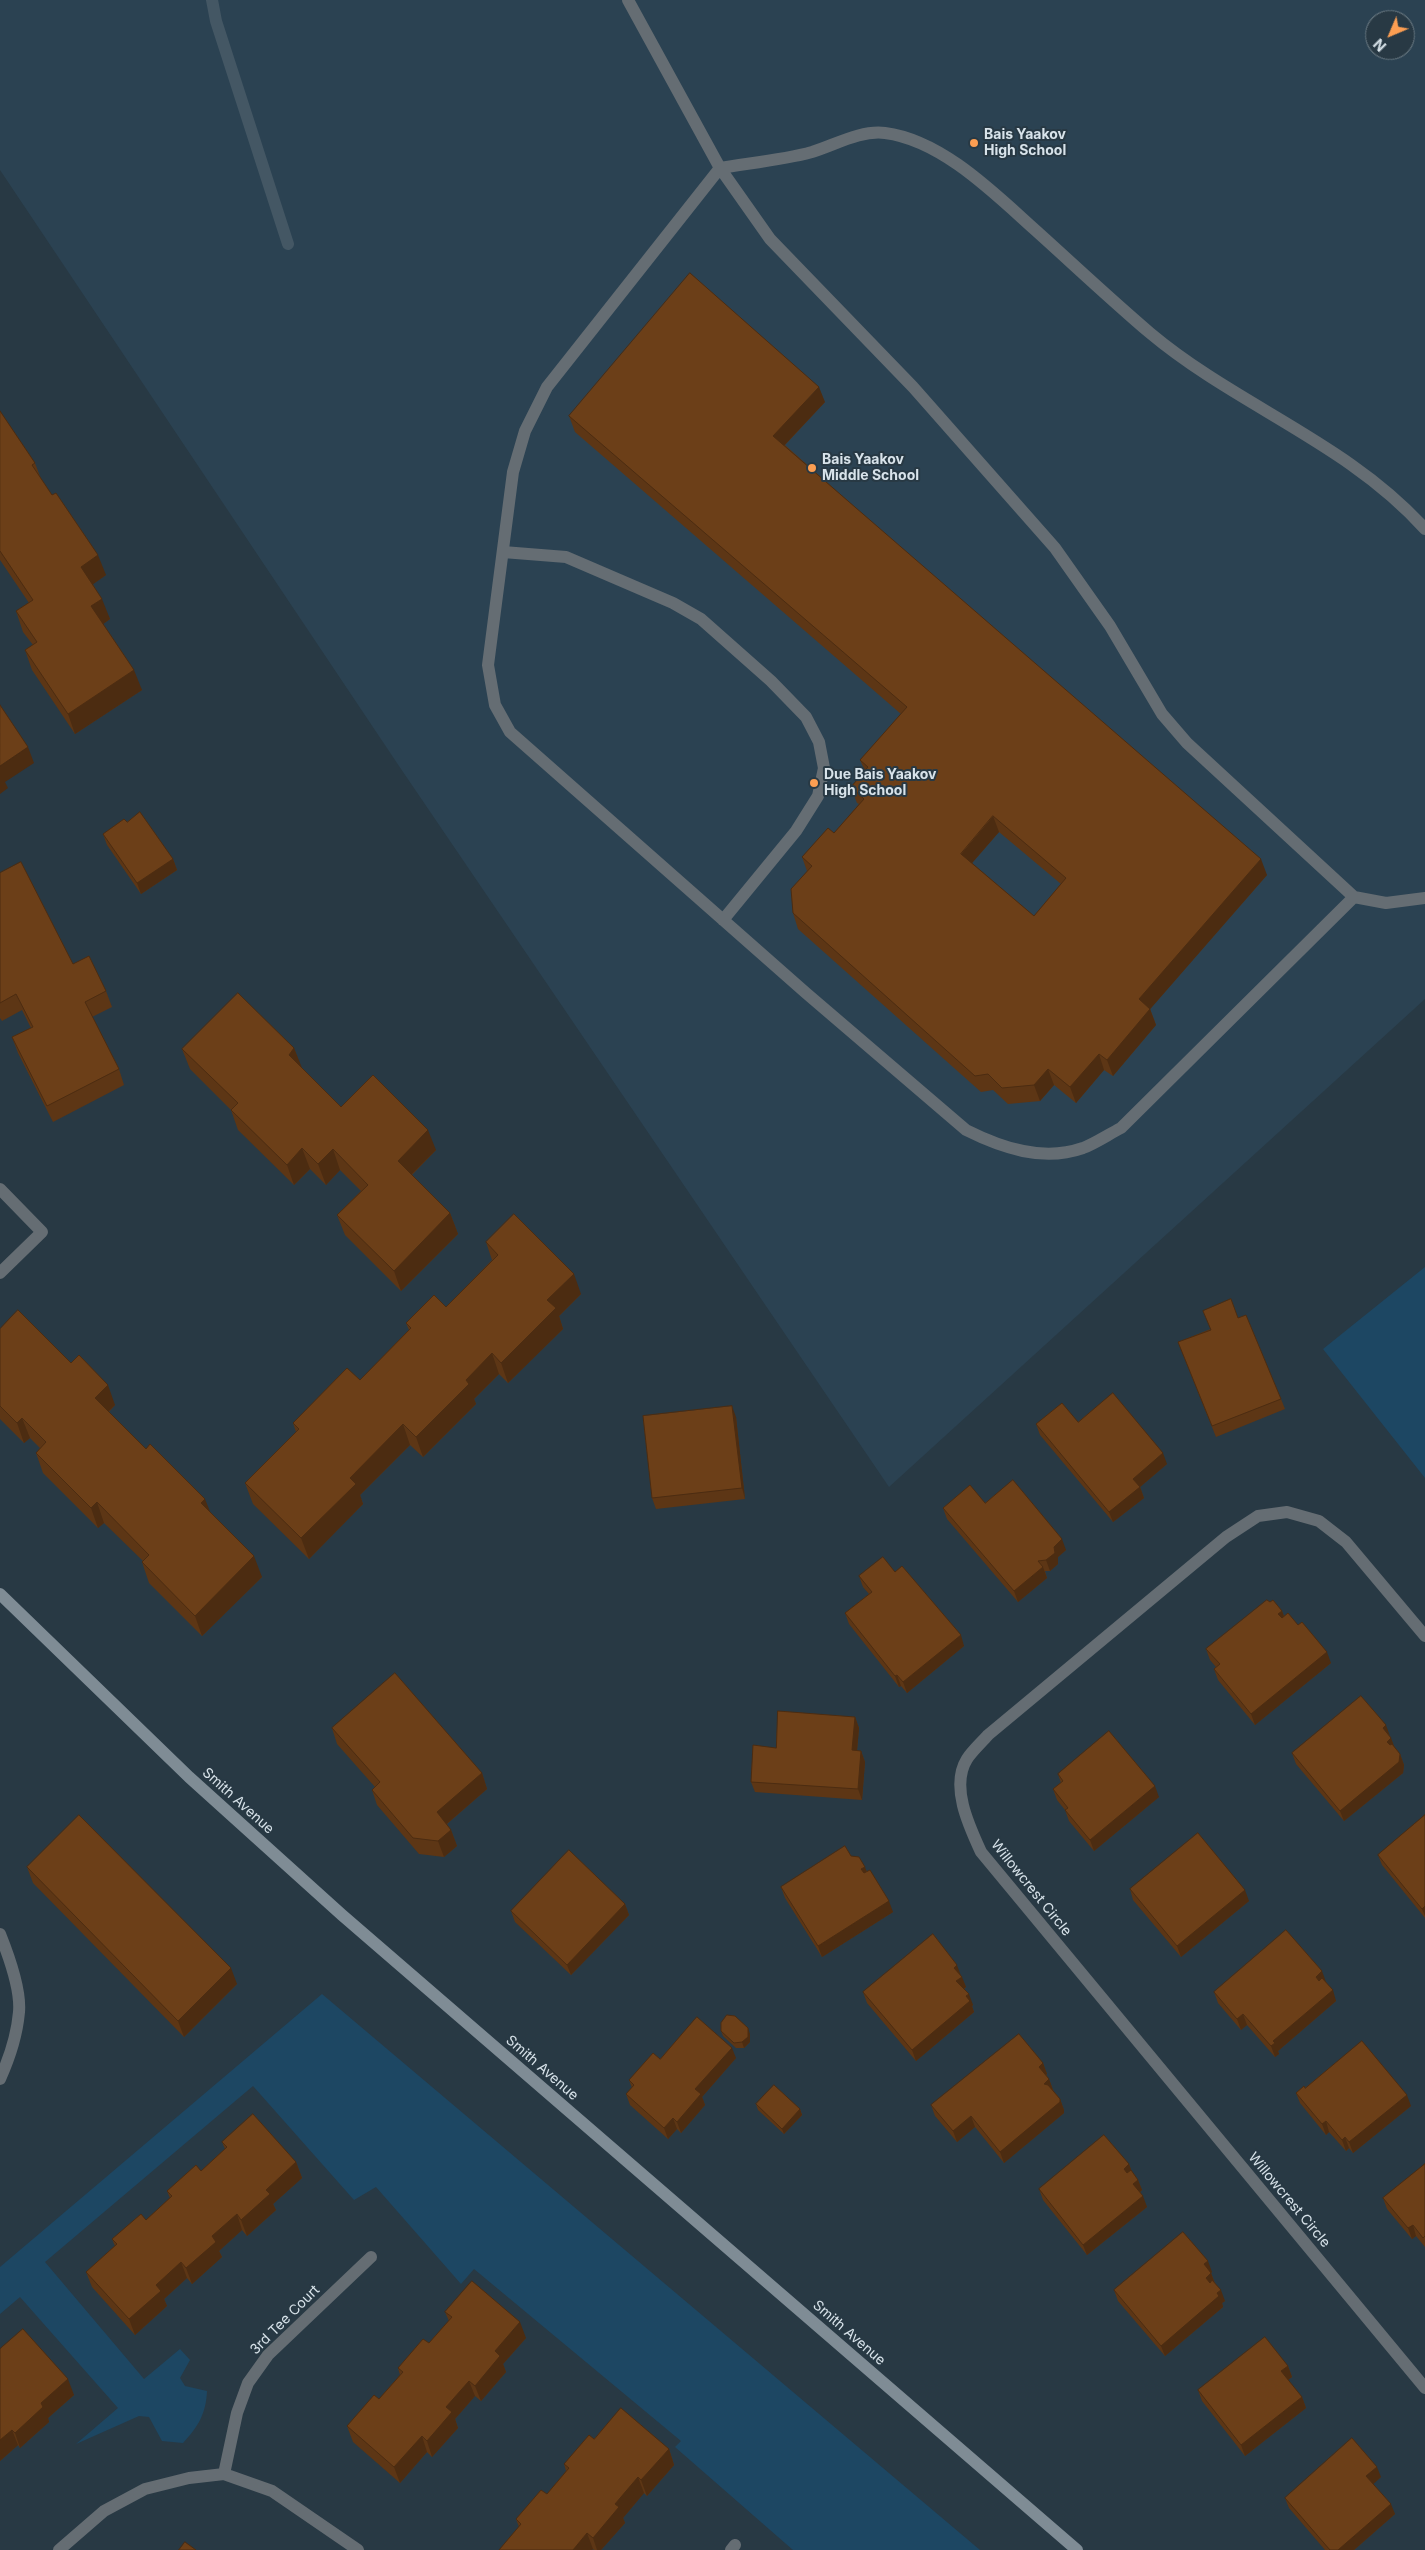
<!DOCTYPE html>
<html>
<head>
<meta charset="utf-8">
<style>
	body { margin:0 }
	#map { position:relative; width:1425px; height:2550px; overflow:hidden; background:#283944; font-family:Inter,sans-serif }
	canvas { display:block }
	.north { position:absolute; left:1365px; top:10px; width:50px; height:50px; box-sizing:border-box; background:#283944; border:1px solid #6e7d86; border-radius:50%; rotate:225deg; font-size:14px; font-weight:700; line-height:20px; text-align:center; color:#d8e3ea }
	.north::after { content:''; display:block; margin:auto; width:18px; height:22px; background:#fc9e52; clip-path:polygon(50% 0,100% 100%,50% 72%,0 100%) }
</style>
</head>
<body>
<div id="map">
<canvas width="1425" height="2550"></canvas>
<div class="north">N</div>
</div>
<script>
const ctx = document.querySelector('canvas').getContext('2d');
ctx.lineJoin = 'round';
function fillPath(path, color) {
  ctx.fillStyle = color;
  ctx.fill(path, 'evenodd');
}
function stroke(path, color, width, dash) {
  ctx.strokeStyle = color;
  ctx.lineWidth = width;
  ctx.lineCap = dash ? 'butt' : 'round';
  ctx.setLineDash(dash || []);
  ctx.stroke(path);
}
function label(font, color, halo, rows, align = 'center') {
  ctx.font = font + ' Inter,sans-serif';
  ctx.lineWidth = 4;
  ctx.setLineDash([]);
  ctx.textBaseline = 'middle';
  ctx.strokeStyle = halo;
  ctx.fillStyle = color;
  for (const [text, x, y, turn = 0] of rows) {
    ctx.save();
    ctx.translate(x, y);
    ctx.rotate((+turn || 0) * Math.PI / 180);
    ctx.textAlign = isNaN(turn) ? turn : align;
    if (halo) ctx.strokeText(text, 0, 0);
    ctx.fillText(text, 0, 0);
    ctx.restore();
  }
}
fillPath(new Path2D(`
	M0,0H1425V999L889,1487L399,766L0,170ZM1375,20H1405V50H1375Z`), '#2b4252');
fillPath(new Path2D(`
	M1425,1267V1478L1323,1349Z
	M322,1994L980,2550H793L675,2447L681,2441L474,2269L461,2284L376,2187L354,2200L253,2086L45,2262L144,2379L180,2349L190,2360L180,2378L185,2386L207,2391C206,2414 198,2427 183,2443L162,2441L149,2417L139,2416L76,2444L118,2408L20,2297L0,2314V2267Z`), '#1d4763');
stroke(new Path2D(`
	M212,0L216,21L288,244`), '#445764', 12);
stroke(new Path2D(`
	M628,0L720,168L770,239L913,387L1055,548L1110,626L1162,714L1187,743L1354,897L1386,903L1425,898
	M503,552L566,557L673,603L701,619L771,681L806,717L819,742L824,768L818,796L796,831L723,920
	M1354,897L1121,1128C1109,1134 1096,1143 1083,1148C1043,1162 1002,1148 966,1130L806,993L510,732L495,705L488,665L513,472L525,431L547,387L720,168C750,163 783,160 812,152C835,145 860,130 885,133C941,140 993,192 1033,228C1072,263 1110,299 1150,333C1237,406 1348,443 1425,529`), '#656d73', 12);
stroke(new Path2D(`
	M0,1189L42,1232L0,1273
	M1425,1636L1346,1542L1319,1521L1287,1512L1258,1516L1226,1537L988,1735C981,1743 972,1751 967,1759C950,1786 969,1826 981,1852L1425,2388
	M0,1934C8,1954 21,1990 19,2012C17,2035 9,2059 0,2079
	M224,2474L237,2413L248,2383L268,2355L371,2257
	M59,2550L104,2511L145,2489L189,2478L224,2474L272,2491L358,2550
	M731,2550L735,2545`), '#656d73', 12);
stroke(new Path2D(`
	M0,1594L189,1777L342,1915L1077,2550`), '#7f8c95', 12);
fillPath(new Path2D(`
	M825,402L785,445L1267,875L1150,1009L1156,1025L1113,1076L1104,1070L1076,1103L1054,1085L1040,1101L1008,1104L993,1090L981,1092L798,929L793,913L807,871L802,857L834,833L859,804L857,803L851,787L865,771L860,760L901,714L575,432L569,416ZM999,832L1061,884L1034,916L972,863Z
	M0,411L35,463L41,479L106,575L93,584L110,619L103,624L142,690L75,734L32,670L25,650L33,645L23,632L16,611L29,603L0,560Z
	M103,834L173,859L177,870L141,894L107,845Z
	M0,873L73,964L106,991L112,1007L92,1017L119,1069L124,1085L53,1122L18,1053L12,1037L31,1028L22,1010L2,1021L0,1018Z
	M294,1048L301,1067L341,1107L436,1150L412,1175L450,1213L458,1234L401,1291L345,1235L337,1215L361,1191L340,1170L326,1185L310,1169L294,1185L238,1130L231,1110L190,1069L182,1049Z
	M486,1242L581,1294L559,1316L563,1329L508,1383L499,1374L474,1399L476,1404L423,1457L410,1445L360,1495L363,1504L309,1559L253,1504L245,1483L296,1432L293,1423L360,1380L409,1330L406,1323L446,1307L492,1260Z
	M1238,1318L1281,1399L1285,1409L1216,1437L1178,1342Z
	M0,1329L71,1363L115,1405L109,1412L210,1512L262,1577L202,1636L149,1583L142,1562L143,1561L104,1523L98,1528L43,1473L36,1453L40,1448L30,1438L24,1443L0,1419Z
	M736,1417L745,1499L656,1509L652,1498Z
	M1078,1422L1167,1464L1140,1487L1144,1498L1113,1522L1040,1435L1036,1424Z
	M985,1503L1066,1550L1058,1557V1564L1050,1571H1045L1047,1578L1018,1602L947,1519L943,1508Z
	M895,1572L964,1646L907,1693L901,1686L899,1687L849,1624L845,1613L869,1594L863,1587L859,1576Z
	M1270,1602L1282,1611L1284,1616L1298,1625L1331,1663L1255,1725L1218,1680L1214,1669L1216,1667L1210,1660L1206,1649Z
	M855,1717L859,1728L857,1751H861L865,1762L862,1800L755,1792L751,1782L776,1748Z
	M332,1728L482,1773L487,1789L447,1824L451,1830L457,1846L444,1857L419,1854L377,1805L372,1790L375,1787L337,1744Z
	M1390,1736L1394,1746L1400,1754L1404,1765L1403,1773L1344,1821L1296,1764L1292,1753Z
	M1058,1774L1159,1797L1094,1851L1069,1821L1065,1810L1057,1800L1053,1789L1061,1783Z
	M1425,1815V1918L1382,1865L1378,1855Z
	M851,1856L867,1871L893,1912L822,1957L785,1898L781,1887Z
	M27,1867L237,1984L184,2037L33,1883Z
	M1130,1889L1249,1901L1181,1957L1133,1900Z
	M625,1904L629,1915L571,1975L515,1922L511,1911Z
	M961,1976L966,1987L964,1989L973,2005L972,2006L974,2012L916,2061L867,2003L863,1992Z
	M1326,1982L1336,2001L1278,2051L1279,2054L1275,2057L1247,2025L1241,2030L1218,2003L1214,1992Z
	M721,2031L750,2034V2042L744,2048H736L723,2036Z
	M736,2058L702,2097L705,2105L681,2133L677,2129L668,2139L630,2105L626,2094L632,2088L629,2080L660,2059Z
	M1043,2063L1047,2074L1046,2075L1049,2079L1053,2090L1060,2099L1064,2110V2113L1004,2163L975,2127L957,2142L935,2116L931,2105Z
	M1305,2088L1411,2106L1353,2153L1349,2148L1346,2151L1329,2132L1326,2135L1300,2103L1296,2093Z
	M756,2104L800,2109L802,2115L784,2134L758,2110Z
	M222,2142L296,2162L302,2178L273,2204L276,2210L247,2236L242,2230L219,2251L222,2257L192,2284L187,2278L164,2299L167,2306L135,2335L92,2287L86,2272L115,2246L112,2239L146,2220L170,2198L167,2191L201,2171L225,2149Z
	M1129,2164L1131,2170L1138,2180L1142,2190L1140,2192L1147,2207L1087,2255L1043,2200L1039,2189Z
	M1425,2164V2247L1416,2236L1412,2239L1387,2209L1383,2198Z
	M1212,2272L1211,2273L1215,2283L1225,2301L1222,2303L1223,2307L1165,2356L1118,2301L1114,2290Z
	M445,2312L526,2338L503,2364L506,2372L481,2401L475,2396L455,2419L458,2428L432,2457L427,2452L400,2483L353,2442L347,2426L379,2399L400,2375L398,2368L429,2343L449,2321Z
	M0,2349L74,2395L48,2418L49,2422L20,2448L18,2445L0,2461Z
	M1288,2366L1292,2377L1288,2380L1302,2397L1306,2408L1245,2456L1202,2401L1198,2390Z
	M594,2439L669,2449L674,2465L647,2496L644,2493L623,2518L625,2523L601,2550H594L593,2549L592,2550H499L519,2527L516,2519L547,2494L566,2471L564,2464Z
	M1381,2477L1373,2484L1395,2514L1354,2550H1325L1289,2508L1285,2498Z`), '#5d3615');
fillPath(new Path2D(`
	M819,387L825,402L779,451L773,436Z
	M98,555L106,575L89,587L81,567Z
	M102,599L110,619L99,627L91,606Z
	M134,670L142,690L75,734L68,714Z
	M28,747L34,763L5,782L8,788L0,794V766Z
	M993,816L999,832L966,870L961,854Z
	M173,859L177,870L141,894L137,883Z
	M1261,859L1267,875L1145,1015L1139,999Z
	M1150,1009L1156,1025L1113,1076L1107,1060Z
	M294,1048L302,1068L289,1055Z
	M1099,1054L1104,1070L1076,1103L1070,1087Z
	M1048,1069L1054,1085L1040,1101L1034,1085Z
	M428,1130L436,1150L405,1181L398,1161Z
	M302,1148L310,1169L294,1185L287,1165Z
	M333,1149L340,1170L326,1185L318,1164Z
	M450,1213L458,1234L401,1291L394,1271Z
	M574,1274L581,1294L559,1316L563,1329L508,1383L501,1363L547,1300Z
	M492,1353L499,1374L474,1399L476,1404L423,1457L416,1437L466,1380Z
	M108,1385L115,1405L102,1418L95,1398Z
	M732,1406L736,1417L745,1499L742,1488Z
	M22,1418L30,1438L24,1443L17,1423Z
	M403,1424L410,1445L360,1495L363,1504L309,1559L301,1538L350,1478Z
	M1163,1453L1167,1464L1140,1487L1144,1498L1113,1522L1109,1512L1133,1479Z
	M205,1499L213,1519L201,1503Z
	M97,1502L104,1523L98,1528L91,1508Z
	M1062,1539L1066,1550L1058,1557V1564L1050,1571L1046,1560L1054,1547Z
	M254,1556L262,1577L202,1636L195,1616Z
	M1043,1567L1047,1578L1018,1602L1014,1591Z
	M1282,1611L1286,1622L1278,1614Z
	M961,1635L964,1646L907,1693L903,1682Z
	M1327,1652L1331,1663L1255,1725L1251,1714Z
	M897,1675L901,1686L899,1687L895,1676Z
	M855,1717L859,1728L856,1761L852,1750Z
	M1386,1725L1390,1736L1383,1728Z
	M1391,1738L1395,1749L1390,1753L1387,1742Z
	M861,1751L865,1762L862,1800L858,1789Z
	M1400,1754L1404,1765L1403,1773L1344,1821L1340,1811Z
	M482,1773L487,1789L442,1828L437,1812Z
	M1155,1786L1159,1797L1094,1851L1090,1840Z
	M451,1830L457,1846L444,1857L438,1841Z
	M865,1867L869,1878L865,1880L861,1869Z
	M1245,1890L1249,1901L1181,1957L1177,1946Z
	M889,1901L893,1912L822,1957L818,1946Z
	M625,1904L629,1915L571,1975L567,1965Z
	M1425,1906V1916L1422,1909Z
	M957,1965L961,1976L958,1979L954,1968Z
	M231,1968L237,1984L184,2037L178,2021Z
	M1322,1971L1326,1982L1320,1988L1316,1977Z
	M962,1977L966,1987L960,1992L956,1981Z
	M1333,1990L1336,2001L1278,2051L1279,2054L1275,2057L1271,2046L1273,2041Z
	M969,1994L973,2005L972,2006L974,2012L916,2061L912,2050Z
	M1243,2014L1247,2025L1241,2030L1237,2019Z
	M748,2028L750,2034V2042L744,2048L742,2042Z
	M732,2048L736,2058L702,2097L705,2105L681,2133L677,2122L695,2089Z
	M1043,2063L1047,2074L1043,2078L1039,2067Z
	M1049,2079L1053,2090L1044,2084Z
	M1407,2095L1411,2106L1353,2153L1349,2142Z
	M1060,2099L1064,2110V2113L1004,2163L1000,2152Z
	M800,2109L802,2115L784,2134L782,2129Z
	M971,2116L975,2127L957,2142L953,2131Z
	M673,2118L677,2129L668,2139L664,2128Z
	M1326,2121L1329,2132L1326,2135L1322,2124Z
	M1345,2137L1349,2148L1346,2151L1342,2140Z
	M296,2162L302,2178L273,2204L276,2210L247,2236L241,2220L266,2190Z
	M1129,2164L1133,2175L1127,2180L1124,2169Z
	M1138,2180L1142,2190L1137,2195L1133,2184Z
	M1143,2196L1147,2207L1087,2255L1083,2245Z
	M237,2214L242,2230L219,2251L222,2257L192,2284L186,2268L212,2236Z
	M1413,2225L1416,2236L1412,2239L1408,2228Z
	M1208,2261L1212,2272L1208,2275L1204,2264Z
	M181,2262L187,2278L164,2299L167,2306L135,2335L129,2319L156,2285Z
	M1211,2273L1215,2284L1210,2289L1206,2278Z
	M1221,2290L1225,2301L1222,2303L1223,2307L1165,2356L1161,2346Z
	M520,2322L526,2338L503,2364L506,2372L481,2401L475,2386L495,2351Z
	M1288,2366L1292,2377L1285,2382L1281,2371Z
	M68,2379L74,2395L48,2418L49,2422L20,2448L15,2433L41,2403Z
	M469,2381L475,2396L455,2419L458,2428L432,2457L427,2441L446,2407Z
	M1302,2397L1306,2408L1245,2456L1241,2445Z
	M12,2430L18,2445L0,2461V2440Z
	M422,2436L427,2452L400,2483L394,2467Z
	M669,2449L674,2465L647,2496L641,2480Z
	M1377,2467L1381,2477L1370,2487L1366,2476Z
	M638,2477L644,2493L623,2518L625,2523L601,2550H597L593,2538L615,2504Z
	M1391,2504L1395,2514L1354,2550H1338Z
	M587,2533L593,2549L592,2550H573Z`), '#4c2c11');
const building = new Path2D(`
	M690,273L819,387L773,436L1261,859L1139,999L1150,1009L1107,1060L1099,1054L1070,1087L1048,1069L1034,1085L1002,1088L988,1074L975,1076L793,913L791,889L812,866L802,857L828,828L834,833L864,799L851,787L868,767L860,760L907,707L569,416ZM993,816L1066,878L1034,916L961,854Z
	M0,411L35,463L32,465L52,495L56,493L98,555L81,567L102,599L91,606L134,670L68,714L25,650L37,642L16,611L33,600L0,551Z
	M0,705L28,747L0,766Z
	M140,812L173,859L137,883L103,834L124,819L127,822Z
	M21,862L73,964L89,956L106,991L85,1002L119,1069L47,1106L12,1037L33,1027L16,994L0,1003V873Z
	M238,993L294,1048L289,1055L341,1107L373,1075L428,1130L398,1161L450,1213L394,1271L337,1215L368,1185L333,1149L318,1164L302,1148L287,1165L231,1110L238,1103L182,1049Z
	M514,1214L574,1274L547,1300L556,1308L501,1363L492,1353L466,1380L469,1384L416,1437L403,1424L350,1478L356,1484L301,1538L245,1483L299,1429L293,1423L347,1368L360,1380L411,1328L406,1323L434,1295L446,1307L498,1255L486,1242Z
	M1231,1299L1238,1318L1246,1315L1281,1399L1212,1426L1178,1342L1211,1330L1203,1311Z
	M18,1310L71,1363L79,1355L108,1385L95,1398L146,1449L150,1444L205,1499L201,1503L254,1556L195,1616L142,1562L149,1555L97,1502L91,1508L36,1453L46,1442L22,1418L17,1423L0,1406V1329Z
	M1113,1393L1163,1453L1133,1479L1140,1487L1109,1512L1036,1424L1062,1403L1078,1422Z
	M732,1406L742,1488L652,1498L643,1416Z
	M1013,1480L1062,1539L1054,1547L1055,1553L1046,1560L1038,1561L1043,1567L1014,1591L943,1508L970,1485L985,1503Z
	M883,1557L895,1572L902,1566L961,1635L903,1682L897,1675L895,1676L845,1613L872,1592L859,1576Z
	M1267,1600L1270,1602L1273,1600L1282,1611L1278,1614L1282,1618L1288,1613L1298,1625L1302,1622L1327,1652L1251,1714L1214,1669L1220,1664L1206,1649Z
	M395,1673L482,1773L437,1812L451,1830L438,1841L413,1838L372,1790L380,1782L332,1728Z
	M1361,1696L1386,1725L1383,1728L1391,1738L1387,1742L1390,1745L1392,1744L1400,1754L1399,1762L1340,1811L1292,1753Z
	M778,1711L855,1717L852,1750L861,1751L858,1789L751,1782L753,1745L776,1748Z
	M1109,1731L1155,1786L1090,1840L1065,1810L1068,1808L1053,1789L1063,1781L1058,1774Z
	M79,1815L231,1968L178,2021L27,1867Z
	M1425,1815V1906L1422,1909L1378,1855Z
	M1198,1833L1245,1890L1177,1946L1130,1889Z
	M845,1846L851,1856L859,1857L865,1867L861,1869L864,1873L870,1870L889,1901L818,1946L781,1887Z
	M569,1850L625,1904L567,1965L511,1911Z
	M1286,1930L1322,1971L1316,1977L1319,1981L1322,1978L1333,1990L1273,2041L1275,2043L1271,2046L1243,2014L1237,2019L1214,1992Z
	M933,1934L957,1965L954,1968L962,1977L956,1981L969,1994L966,1996L970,2001L912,2050L863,1992Z
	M727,2015L735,2016L748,2028V2037L742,2042L734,2043L721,2031V2023Z
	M697,2017L732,2048L695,2089L701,2094L677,2122L673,2118L664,2128L626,2094L634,2085L629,2080L653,2053L660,2059Z
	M1019,2034L1043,2063L1039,2067L1049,2079L1044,2084L1048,2085L1060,2099V2102L1000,2152L971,2116L953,2131L931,2105Z
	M1362,2041L1407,2095L1349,2142L1345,2137L1342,2140L1326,2121L1322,2124L1296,2093L1304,2086L1305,2088Z
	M774,2085L800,2109L782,2129L756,2104Z
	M253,2114L296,2162L266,2190L270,2194L241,2220L237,2214L212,2236L216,2242L186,2268L181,2262L156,2285L161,2291L129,2319L86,2272L117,2244L112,2239L141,2214L146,2220L172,2196L167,2191L196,2165L201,2171L227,2147L222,2142Z
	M1104,2135L1129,2164L1124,2169L1127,2173L1131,2170L1138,2180L1133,2184L1143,2196L1083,2245L1039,2189Z
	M1425,2164V2236L1423,2238L1413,2225L1408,2228L1383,2198Z
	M1183,2232L1208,2261L1204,2264L1211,2273L1206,2278L1210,2283L1212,2280L1221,2290L1217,2293L1219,2296L1161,2346L1114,2290Z
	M472,2281L520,2322L495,2351L500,2356L475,2386L469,2381L446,2407L452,2412L427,2441L422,2436L394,2467L347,2426L374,2395L379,2399L403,2372L398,2368L423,2339L429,2343L452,2317L445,2312Z
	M23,2329L68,2379L41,2403L43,2407L15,2433L12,2430L0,2440V2349Z
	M1265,2337L1288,2366L1281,2371L1302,2397L1241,2445L1198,2390Z
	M621,2408L669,2449L641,2480L638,2477L615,2504L619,2507L593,2538L587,2533L573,2550H499L521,2524L516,2519L541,2490L547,2494L569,2468L564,2464L589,2435L594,2439Z
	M1352,2438L1377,2467L1366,2476L1391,2504L1338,2550H1330L1285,2498Z
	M185,2542L196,2550H179Z`);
fillPath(building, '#6c3f18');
stroke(building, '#4c2c11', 1);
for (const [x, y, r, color] of [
	[974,143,5,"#fc9e52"],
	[812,468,5,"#fc9e52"],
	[814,783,5,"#fc9e52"]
]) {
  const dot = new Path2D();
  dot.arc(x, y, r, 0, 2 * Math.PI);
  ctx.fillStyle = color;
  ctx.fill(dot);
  stroke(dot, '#283944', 2);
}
label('bold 14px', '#d8e3ea', '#283944', [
	["Bais Yaakov",984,135],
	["High School",984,151],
	["Bais Yaakov",822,460],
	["Middle School",822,476],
	["Due Bais Yaakov",824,775],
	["High School",824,791]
], 'left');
label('14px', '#d8e3ea', '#283944', [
	["Smith Avenue",238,1801,42],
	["Willowcrest Circle",1031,1888,51],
	["Smith Avenue",542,2068,41],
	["Willowcrest Circle",1289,2200,50],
	["3rd Tee Court",285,2320,-45],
	["Smith Avenue",849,2333,41]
]);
</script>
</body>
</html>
